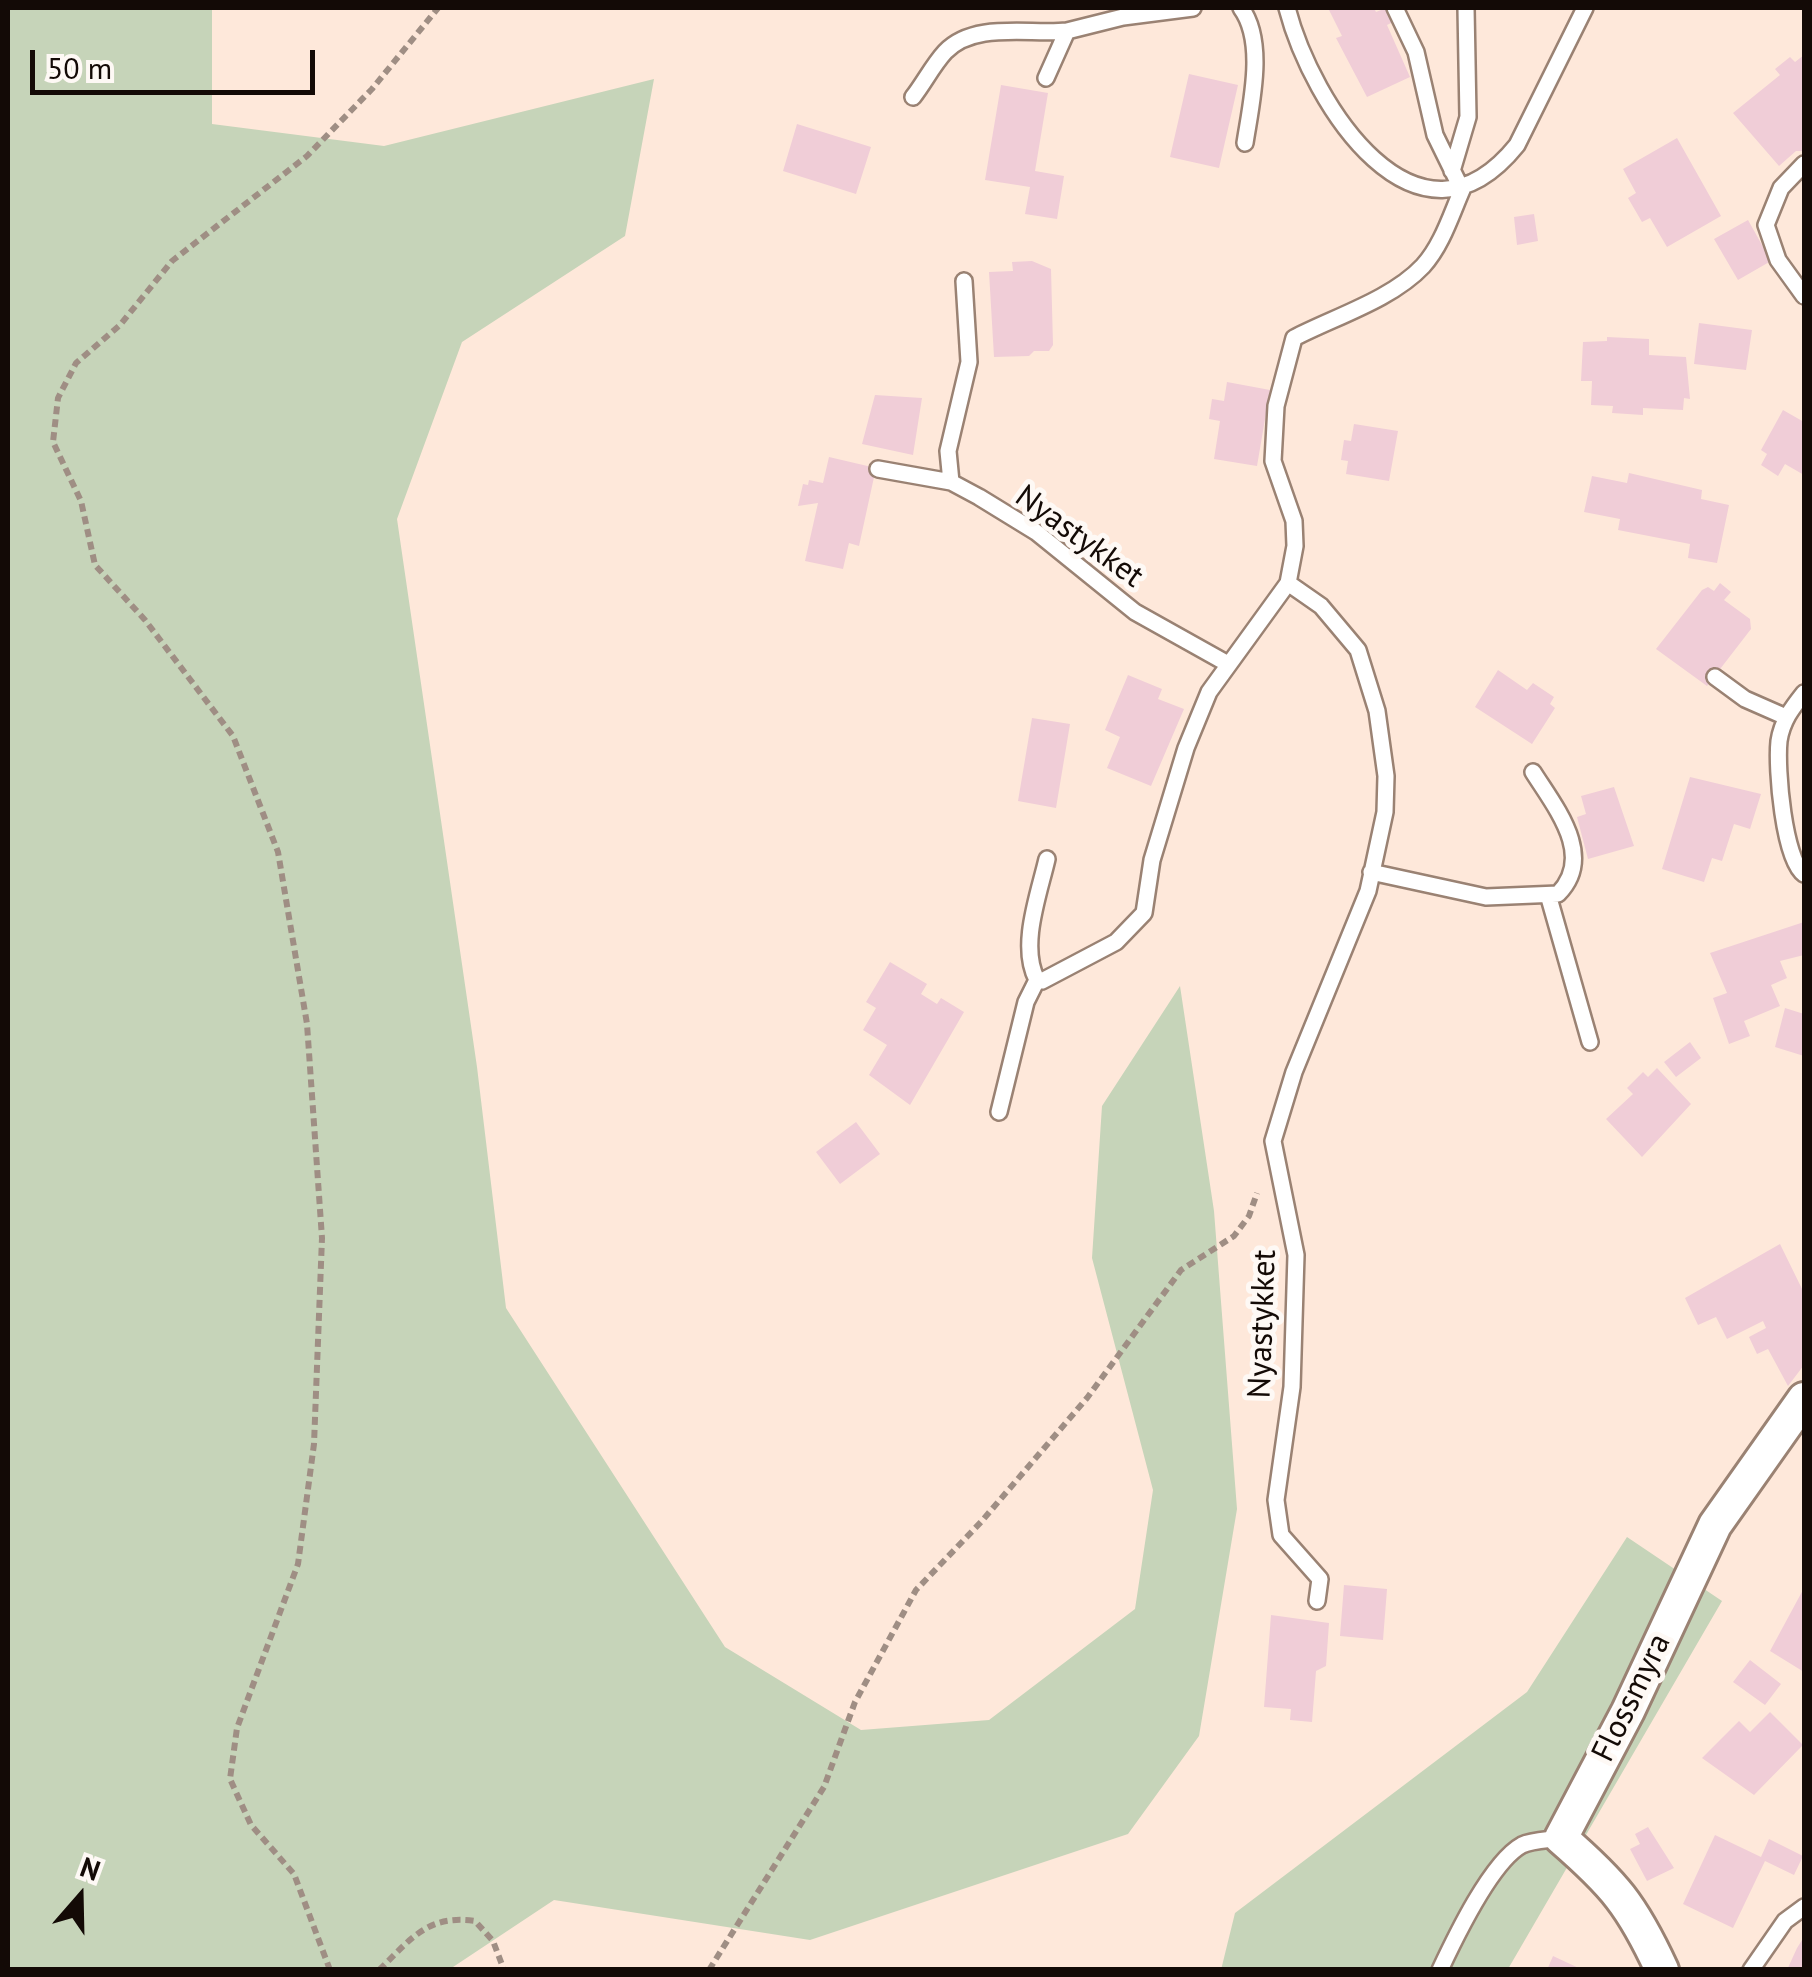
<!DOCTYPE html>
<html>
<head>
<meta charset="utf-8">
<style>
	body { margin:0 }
	#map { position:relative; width:1812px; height:1977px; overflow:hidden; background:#fee8da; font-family:"PT Sans",sans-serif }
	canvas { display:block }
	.frame { position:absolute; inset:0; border:10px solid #130a06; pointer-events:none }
	.north { position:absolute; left:30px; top:1847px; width:100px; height:100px; -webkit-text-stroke:8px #fef9f5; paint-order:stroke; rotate:20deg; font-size:28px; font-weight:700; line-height:40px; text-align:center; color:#130a06 }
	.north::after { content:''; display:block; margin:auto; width:35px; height:45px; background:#130a06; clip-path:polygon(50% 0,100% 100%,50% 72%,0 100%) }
	.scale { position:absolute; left:30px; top:50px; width:285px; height:45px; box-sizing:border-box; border:5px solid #130a06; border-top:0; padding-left:12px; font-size:30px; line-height:35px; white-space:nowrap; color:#130a06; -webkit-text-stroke:8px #fef9f5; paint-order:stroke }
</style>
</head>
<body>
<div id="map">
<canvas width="1812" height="1977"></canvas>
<div class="frame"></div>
<div class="north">N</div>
<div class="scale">50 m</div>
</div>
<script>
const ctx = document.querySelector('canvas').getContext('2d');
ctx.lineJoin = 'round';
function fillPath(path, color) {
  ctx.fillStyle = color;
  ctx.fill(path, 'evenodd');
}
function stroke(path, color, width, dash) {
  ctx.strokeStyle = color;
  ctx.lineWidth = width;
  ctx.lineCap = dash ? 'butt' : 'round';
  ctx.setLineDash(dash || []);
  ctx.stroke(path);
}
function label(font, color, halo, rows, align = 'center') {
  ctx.font = font + ' "PT Sans",sans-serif';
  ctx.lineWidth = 10;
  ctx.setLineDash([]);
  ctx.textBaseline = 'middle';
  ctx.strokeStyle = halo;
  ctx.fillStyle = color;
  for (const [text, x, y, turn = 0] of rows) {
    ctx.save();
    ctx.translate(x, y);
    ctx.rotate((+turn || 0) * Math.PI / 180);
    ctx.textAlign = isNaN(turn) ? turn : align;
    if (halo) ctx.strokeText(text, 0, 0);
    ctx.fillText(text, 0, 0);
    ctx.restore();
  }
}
fillPath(new Path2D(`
	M8,8H212V124L384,146L654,79L625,236L462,342L397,519L477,1067L506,1308L725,1647L861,1730L989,1720L1135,1609L1153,1490L1092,1258L1102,1106L1180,986L1214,1211L1237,1509L1199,1736L1128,1834L810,1940L554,1900L450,1969H8Z
	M1627,1537L1722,1601L1508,1969L1221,1970L1235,1913L1527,1692Z`), '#c6d4b9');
fillPath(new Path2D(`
	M1328,8H1374L1376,12L1386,8L1393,22L1387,25L1410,77L1367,97L1336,38L1342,36Z
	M1804,55V151H1796L1779,166L1733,113L1780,75L1775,69L1790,57L1795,62Z
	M1189,74L1238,85L1219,168L1170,157Z
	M1001,85L1048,93L1035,171L1064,176L1057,219L1025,214L1030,187L985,180Z
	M797,124L871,147L856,194L783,171Z
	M1677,138L1721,216L1667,247L1650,218L1642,222L1628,198L1636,193L1623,169Z
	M1534,214L1538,241L1517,245L1514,217Z
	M1748,220L1771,261L1738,280L1714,239Z
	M1032,261L1051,269L1053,345L1049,351H1034L1029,356L994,357L989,272L1013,271L1012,262Z
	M1699,323L1752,330L1746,370L1694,364Z
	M1607,337L1649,339V355L1686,357L1690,399L1684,398L1683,410L1643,408V415L1612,413L1613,406L1591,405L1592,381H1581L1583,342L1607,341Z
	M1227,382L1270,390L1257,466L1214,459L1220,421L1209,419L1212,399L1224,401Z
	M875,395L922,398L913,455L862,444Z
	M1783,410L1804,422V475L1785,464L1778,476L1761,465L1767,454L1761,450Z
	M1354,424L1398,431L1389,481L1346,474L1348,461L1341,460L1344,440L1351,441Z
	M829,457L876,468L859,546L849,543L843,569L805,561L818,503L798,506L803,484L808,485L809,480L823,483Z
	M1629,473L1702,490L1701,499L1729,505L1717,563L1688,558L1690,544L1618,530L1620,519L1584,512L1592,476L1627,483Z
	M1720,583L1731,592L1724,600L1750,619L1751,629L1707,686L1656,649L1702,590L1708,587L1714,591Z
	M1498,670L1527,690L1533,683L1554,697L1550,704L1555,708L1532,744L1475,707Z
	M1128,675L1162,689L1158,699L1184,709L1151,786L1107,768L1120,737L1105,730Z
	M1032,718L1070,724L1056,808L1018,801Z
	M1690,777L1761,794L1750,829L1734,824L1722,861L1712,858L1704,882L1662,869Z
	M1614,787L1634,846L1588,859L1577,817L1586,814L1581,796Z
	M1804,922V955L1780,961L1787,978L1771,985L1780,1006L1744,1021L1750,1036L1729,1044L1713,998L1727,993L1710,953Z
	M890,962L927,984L921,994L937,1004L941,998L964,1012L910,1105L869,1075L887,1045L863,1030L876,1008L866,1002Z
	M1785,1008L1804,1014V1056L1775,1047Z
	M1690,1042L1701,1058L1676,1077L1664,1062Z
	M1657,1068L1691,1104L1642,1157L1606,1119L1633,1094L1627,1088L1643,1072L1648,1077Z
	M856,1122L880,1154L840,1184L816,1152Z
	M1780,1244L1804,1293V1365L1788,1386L1768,1349L1757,1354L1749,1337L1766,1328L1763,1321L1727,1339L1716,1317L1698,1325L1685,1298Z
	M1344,1585L1387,1589L1383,1640L1340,1636Z
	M1804,1588V1672L1770,1651Z
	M1271,1615L1329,1623L1326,1666L1316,1671L1312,1722L1290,1720L1291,1709L1264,1707Z
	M1750,1660L1781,1684L1765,1705L1733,1682Z
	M1770,1712L1803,1745L1754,1795L1702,1758L1739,1721L1750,1732Z
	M1648,1827L1674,1868L1647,1881L1630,1849L1640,1844L1635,1834Z
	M1715,1835L1761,1857L1769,1839L1803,1856L1794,1875L1765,1861L1733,1928L1683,1904Z
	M1804,1937V1970H1787L1797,1948Z
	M1553,1956L1583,1970H1547Z`), '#f0cdd7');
const service = new Path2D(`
	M1241,8C1266,42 1251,104 1245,143
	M1287,8C1312,104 1417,269 1517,145L1585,8
	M1046,78L1067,31L1123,17L1193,8
	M913,97C924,83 933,65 945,52C974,21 1030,35 1067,31
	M1804,164L1781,188L1766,225L1778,260L1804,296
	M1452,171L1468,117L1466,8
	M878,469L951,482L979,497L1036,532L1135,612L1228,664
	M951,482L948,451L969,362L964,281
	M1288,583L1321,606L1358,650L1377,711L1386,776L1385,812L1368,891L1294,1072L1273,1141L1296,1255L1292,1387L1276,1500L1281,1535L1320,1579L1317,1601
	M1715,677L1745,699L1786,717
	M1804,693C1792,708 1782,721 1779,741C1776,769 1784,860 1804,874
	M1047,859C1039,894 1019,946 1037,980L1042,981L1116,942L1144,913L1152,860L1186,748L1209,692L1288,583L1295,546L1294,521L1273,461L1276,406L1294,338C1334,317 1391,300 1423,266C1442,245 1451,215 1462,190L1435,135L1416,52L1395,8
	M1371,872L1486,897L1558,894C1596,856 1555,807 1533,772
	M1549,898L1590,1042
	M999,1112L1026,1002L1037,980
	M1440,1970C1455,1938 1491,1862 1522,1845C1532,1840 1550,1840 1561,1838
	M1751,1970L1785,1921L1804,1907`);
const minor = new Path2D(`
	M1662,1970C1632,1905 1614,1884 1561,1838L1628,1711L1715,1525L1804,1399`);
stroke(service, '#9a8273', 20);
stroke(minor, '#9a8273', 38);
stroke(new Path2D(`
	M330,1970L294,1874L251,1825L230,1779L237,1728L298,1564L314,1444L322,1238L307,1024L278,852L233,736L145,620L95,565L81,501L53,442L58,398L76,363L120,325L172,261L307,156L372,89L438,8
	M379,1970C411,1939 428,1914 475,1921L493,1941L504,1970
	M709,1970L824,1787L855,1702L916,1590L981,1522L1087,1398L1181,1270L1234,1236L1249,1216L1257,1193`), '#9f8e84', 6, [8, 5]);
stroke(service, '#fff', 15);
stroke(minor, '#fff', 32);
label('32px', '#130a06', '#fef9f5', [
	["Nyastykket",1079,537,36],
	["Nyastykket",1263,1324,-88],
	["Flossmyra",1632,1698,-64]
]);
</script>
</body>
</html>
